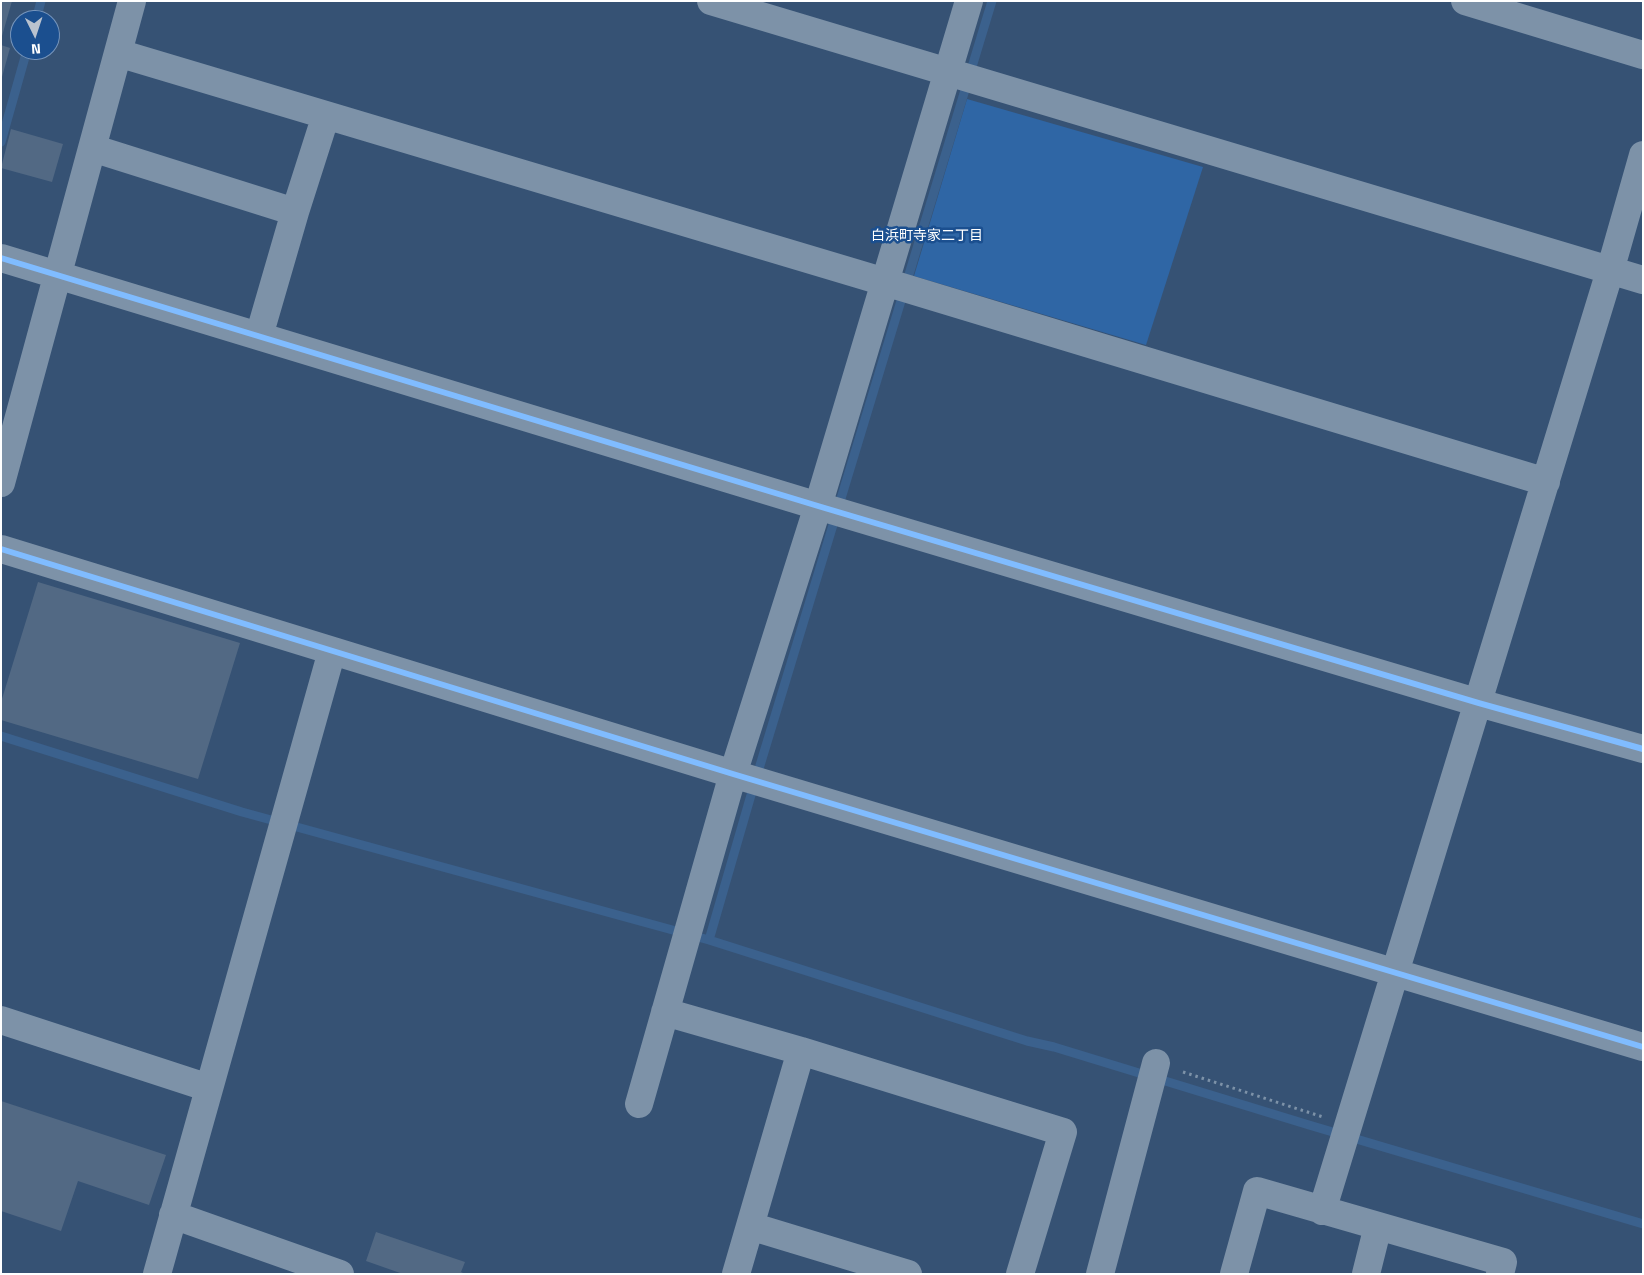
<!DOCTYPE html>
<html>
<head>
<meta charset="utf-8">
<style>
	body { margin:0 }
	#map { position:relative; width:1644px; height:1275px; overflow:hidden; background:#365274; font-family:"Titillium Web",sans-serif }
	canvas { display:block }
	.frame { position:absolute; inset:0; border:2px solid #fff; pointer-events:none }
	.north { position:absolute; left:10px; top:10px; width:50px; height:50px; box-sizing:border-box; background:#1b4f8f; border:1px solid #7695bc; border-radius:50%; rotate:176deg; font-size:14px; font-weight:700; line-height:20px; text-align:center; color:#fff }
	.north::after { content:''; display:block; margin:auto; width:18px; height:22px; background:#b9c2ce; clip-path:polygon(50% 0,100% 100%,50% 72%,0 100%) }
</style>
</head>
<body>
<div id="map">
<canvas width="1644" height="1275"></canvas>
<div class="frame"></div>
<div class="north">N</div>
</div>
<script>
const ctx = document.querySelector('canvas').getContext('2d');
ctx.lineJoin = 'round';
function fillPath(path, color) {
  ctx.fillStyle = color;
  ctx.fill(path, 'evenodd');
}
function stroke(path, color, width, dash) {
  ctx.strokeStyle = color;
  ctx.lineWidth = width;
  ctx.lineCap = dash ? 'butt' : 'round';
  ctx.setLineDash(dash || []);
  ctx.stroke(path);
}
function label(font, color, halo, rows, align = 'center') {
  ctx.font = font + ' "Titillium Web","Noto Sans JP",sans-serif';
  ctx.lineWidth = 5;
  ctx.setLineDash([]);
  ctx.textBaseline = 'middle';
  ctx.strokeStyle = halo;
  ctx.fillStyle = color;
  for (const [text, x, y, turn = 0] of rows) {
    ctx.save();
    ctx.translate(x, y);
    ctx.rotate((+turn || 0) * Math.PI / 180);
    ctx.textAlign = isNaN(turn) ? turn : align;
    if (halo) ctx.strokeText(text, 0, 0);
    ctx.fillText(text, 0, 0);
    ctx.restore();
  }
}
fillPath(new Path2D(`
	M967,99L1203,167L1146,345L914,276Z`), '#2f66a5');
stroke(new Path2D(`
	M36,20L41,1
	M1,142L27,50
	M1,736L242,812L709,940L1027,1041L1054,1047L1309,1125L1643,1224
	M709,940L751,795L992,1`), '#3b618d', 9);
fillPath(new Path2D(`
	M1,1H12L2,36H1Z
	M1,45L10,48L2,77H1Z
	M11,129L63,144L52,182L1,168Z
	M38,582L240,643L198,779L1,720V702Z
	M1,1101L166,1155L149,1205L78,1181L61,1231L1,1211Z
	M376,1232L465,1262L461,1272L465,1274H403L366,1261Z`), '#526984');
stroke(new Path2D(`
	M1183,1072L1323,1117`), '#7d92a8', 3, [2.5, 4]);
stroke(new Path2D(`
	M711,1L1643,280
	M1465,1L1643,55
	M118,53L885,282L1546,482
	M92,148L295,212
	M1,258L818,506L1479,703L1643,749
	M259,336L295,212L326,115
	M1,483L132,1
	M1,549L733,774L1643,1047
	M665,1012L801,1051L736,1274
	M1,1020L209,1088
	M801,1051L1063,1132L1020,1274
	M639,1104L733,774L818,506L969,1
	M1322,1211L1610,271L1643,155
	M173,1215L340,1274
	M750,1226L908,1274
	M157,1274L332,651
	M1100,1274L1156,1063
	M1234,1274L1257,1191L1503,1262L1500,1274
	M1366,1274L1378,1226`), '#7d92a8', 28);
stroke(new Path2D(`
	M1,258L818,506L1479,703L1643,749
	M1,549L733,774L1643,1047`), '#80bcff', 6);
label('14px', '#fff', '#1b4f8f', [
	["白浜町寺家二丁目",927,237]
]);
</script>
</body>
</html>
